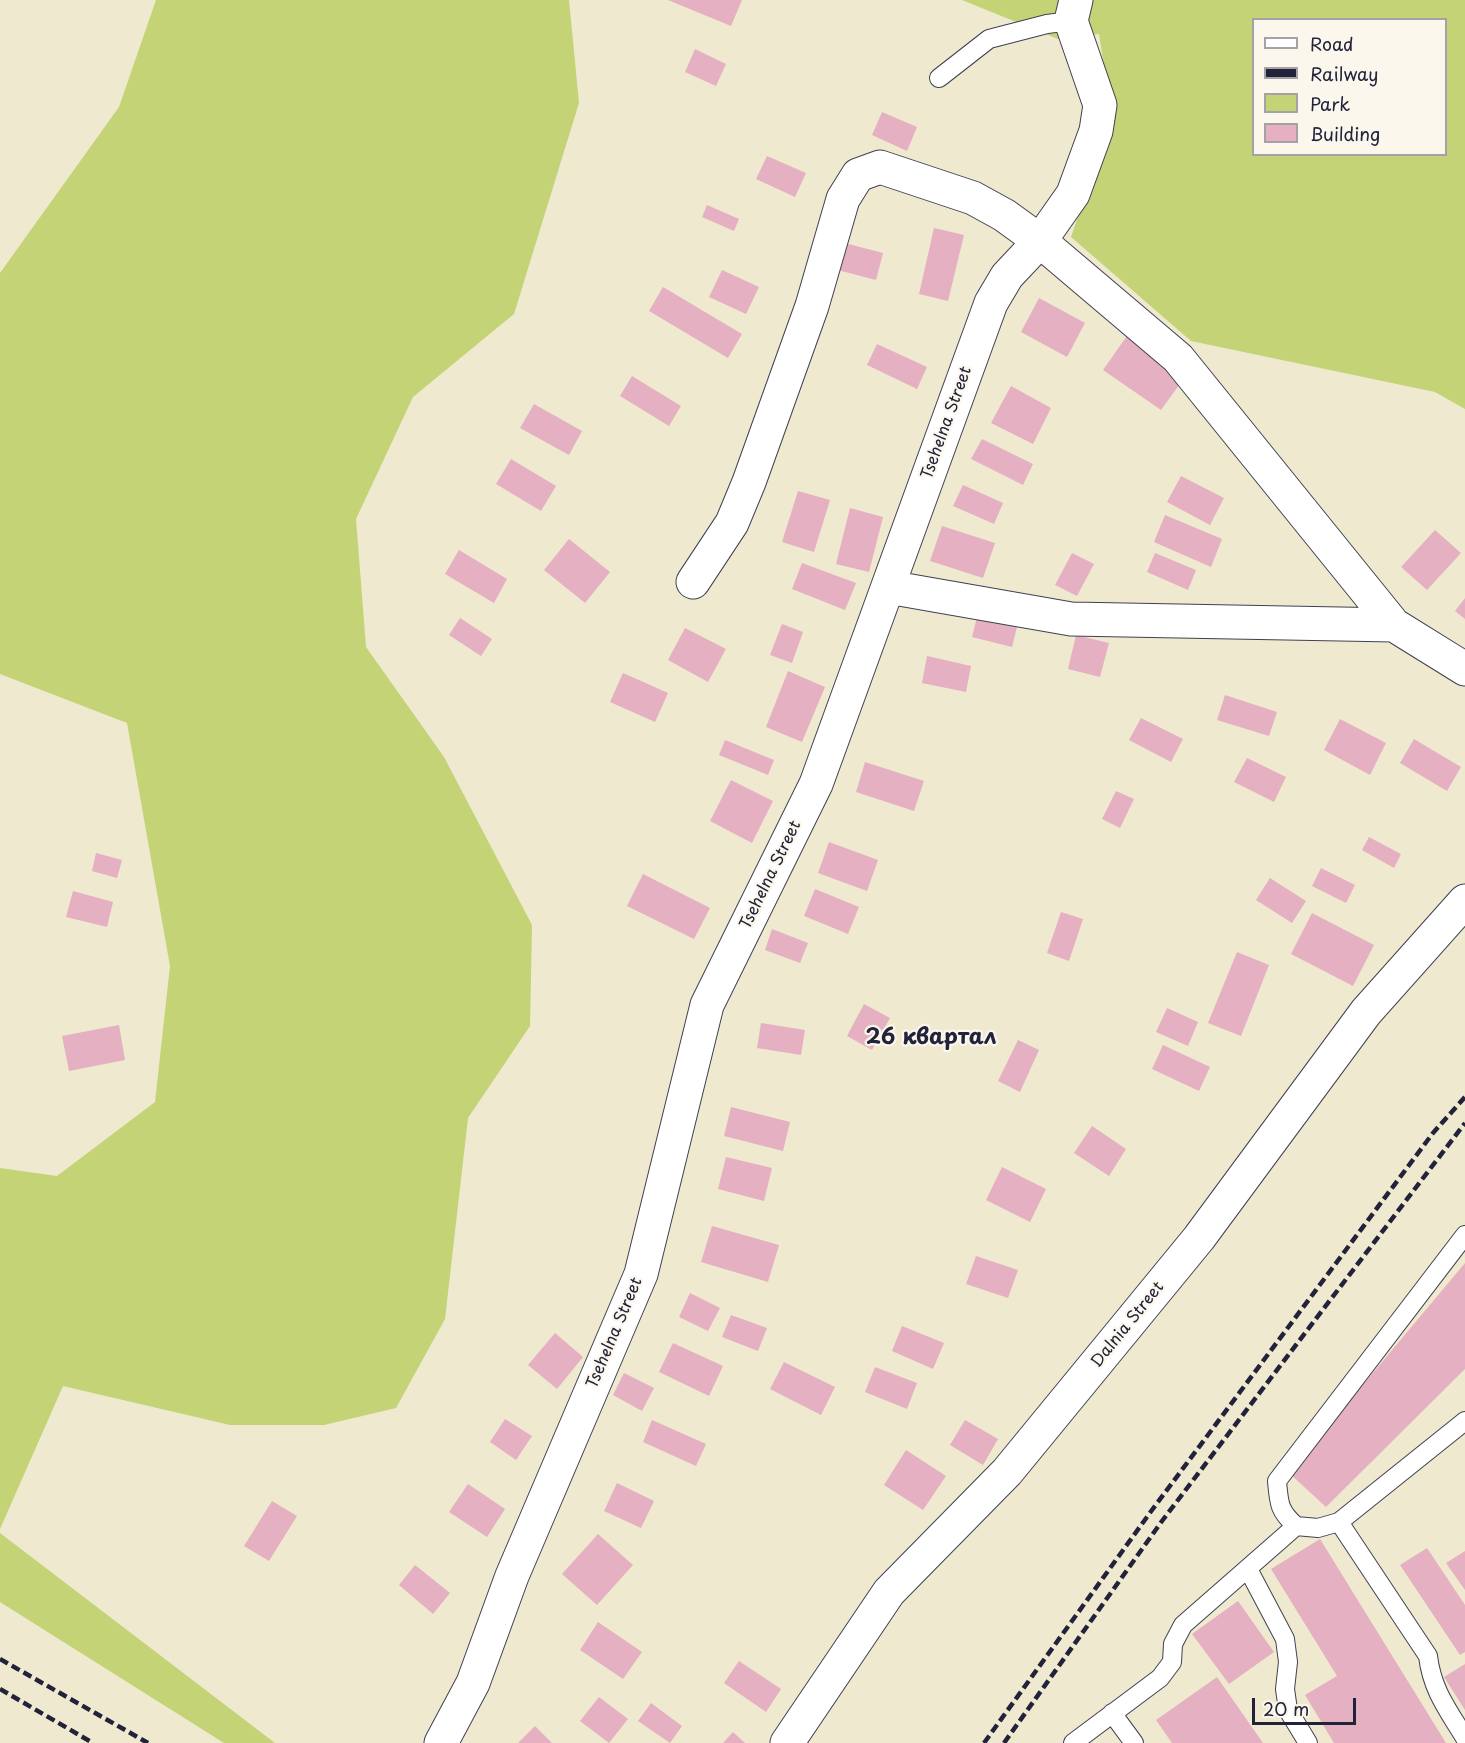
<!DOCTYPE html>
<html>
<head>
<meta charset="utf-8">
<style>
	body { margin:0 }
	#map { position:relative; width:1465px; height:1743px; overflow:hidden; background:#efe9cf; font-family:"Playpen Sans",sans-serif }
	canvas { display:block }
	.legend { position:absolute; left:1252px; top:18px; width:195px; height:138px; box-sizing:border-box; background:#fbf7ec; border:2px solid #a4a2a5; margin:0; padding:8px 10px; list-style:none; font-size:18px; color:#22223b }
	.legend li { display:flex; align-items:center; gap:12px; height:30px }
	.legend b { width:30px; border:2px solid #a4a2a5 }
	.scale { position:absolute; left:1252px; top:1698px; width:104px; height:27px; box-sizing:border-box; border:3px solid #22223b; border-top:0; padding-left:8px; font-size:18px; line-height:21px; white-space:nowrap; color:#22223b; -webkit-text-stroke:4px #fbf7ec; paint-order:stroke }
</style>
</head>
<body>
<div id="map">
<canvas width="1465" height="1743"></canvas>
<ul class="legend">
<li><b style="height:8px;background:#fff"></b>Road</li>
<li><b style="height:8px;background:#22223b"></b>Railway</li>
<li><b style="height:16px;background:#c3d376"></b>Park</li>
<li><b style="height:16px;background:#e5b0c1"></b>Building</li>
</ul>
<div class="scale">20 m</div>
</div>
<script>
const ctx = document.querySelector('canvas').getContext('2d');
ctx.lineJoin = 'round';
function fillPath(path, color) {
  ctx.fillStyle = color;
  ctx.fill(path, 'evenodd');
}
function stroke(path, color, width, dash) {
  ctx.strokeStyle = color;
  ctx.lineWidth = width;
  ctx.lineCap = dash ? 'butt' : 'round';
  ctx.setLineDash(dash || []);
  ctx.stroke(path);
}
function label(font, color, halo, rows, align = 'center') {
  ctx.font = font + ' "Playpen Sans",sans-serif';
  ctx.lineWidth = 4.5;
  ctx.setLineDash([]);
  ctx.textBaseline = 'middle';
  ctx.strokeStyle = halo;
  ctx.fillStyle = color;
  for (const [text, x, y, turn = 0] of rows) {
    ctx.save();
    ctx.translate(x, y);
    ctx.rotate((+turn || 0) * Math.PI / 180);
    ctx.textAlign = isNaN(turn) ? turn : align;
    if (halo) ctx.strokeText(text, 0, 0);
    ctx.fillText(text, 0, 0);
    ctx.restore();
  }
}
fillPath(new Path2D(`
	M156,0H569L579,103L514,314L413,397L356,519L366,647L444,757L532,925L530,1026L468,1118L445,1319L396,1408L324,1425H230L63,1386L0,1529V1168L57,1176L155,1102L170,966L127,723L0,674V273L119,107Z
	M962,0H1465V409L1435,392L1191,341L1071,237L1112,118L1099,34L1058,39ZM1254,20H1446V154H1254Z
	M0,1533L275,1743H224L0,1602Z`), '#c3d376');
fillPath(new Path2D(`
	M668,0H742L731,26Z
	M695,49L726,64L716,86L685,72Z
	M882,112L917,127L907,151L872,135Z
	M767,156L806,173L795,197L756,179Z
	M707,205L739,219L734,231L702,217Z
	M934,228L964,235L948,301L919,294Z
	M837,241L883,253L876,280L830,268Z
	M722,270L759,287L746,314L709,297Z
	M663,287L742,334L728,358L649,311Z
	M1039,298L1085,323L1067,357L1021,332Z
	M1129,333L1187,374L1161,410L1103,370Z
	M877,344L927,367L917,389L867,365Z
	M632,376L681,406L669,426L620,396Z
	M1011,386L1051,408L1033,444L991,423Z
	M534,404L582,431L569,455L520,428Z
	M982,439L1033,464L1023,485L971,459Z
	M511,459L556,486L541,511L496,484Z
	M1181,476L1224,498L1210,525L1167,502Z
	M963,485L1003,503L994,524L953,506Z
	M798,491L830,500L814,552L782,542Z
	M850,508L883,517L869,572L836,564Z
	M1165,515L1222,539L1211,567L1154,542Z
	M942,526L995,543L983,578L930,561Z
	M1435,530L1461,553L1427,590L1401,567Z
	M569,539L610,572L585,603L544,570Z
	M459,550L507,579L494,603L445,574Z
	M1072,553L1094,564L1077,596L1055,585Z
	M1155,553L1196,570L1188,590L1147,572Z
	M802,563L856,583L845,610L792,589Z
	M1465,598V619L1455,611Z
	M978,613L1018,623L1012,647L972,637Z
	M460,618L492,639L481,656L449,635Z
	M782,624L803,632L792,663L770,655Z
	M685,628L726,649L708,682L668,660Z
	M1076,635L1109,643L1100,677L1068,669Z
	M927,656L971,666L966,692L922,683Z
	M788,671L825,687L802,742L766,727Z
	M623,673L668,693L655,722L610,702Z
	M1225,695L1277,712L1269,736L1217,720Z
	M1141,718L1183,739L1171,762L1129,740Z
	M1340,719L1386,743L1370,775L1324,750Z
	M1414,739L1461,767L1447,791L1400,763Z
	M725,740L774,760L768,775L719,755Z
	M1247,758L1286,777L1274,802L1234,782Z
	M865,762L924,781L914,811L856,792Z
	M731,780L773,801L752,843L710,821Z
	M1116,791L1134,799L1120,828L1102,819Z
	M1369,837L1401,854L1394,868L1362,850Z
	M829,842L878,860L867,891L818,873Z
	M96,853L122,860L117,878L92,871Z
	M1321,868L1355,885L1346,903L1312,886Z
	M643,874L710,908L694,939L627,906Z
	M1270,878L1306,901L1292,923L1256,900Z
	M815,889L859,907L848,934L804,916Z
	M73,891L113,902L107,927L66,917Z
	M1061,912L1083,919L1069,961L1047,953Z
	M1312,913L1374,945L1353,986L1291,954Z
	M772,929L808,943L800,963L765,950Z
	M1237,952L1269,965L1241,1036L1208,1023Z
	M864,1004L890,1018L872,1050L847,1036Z
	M1167,1008L1198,1022L1188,1046L1156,1032Z
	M761,1023L805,1030L801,1055L757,1048Z
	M119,1025L125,1060L69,1071L62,1036Z
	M1018,1040L1039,1050L1020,1092L998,1081Z
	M1163,1045L1210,1067L1199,1091L1152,1069Z
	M731,1107L790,1122L783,1151L724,1136Z
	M1092,1126L1126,1149L1109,1176L1074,1153Z
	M726,1157L772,1168L764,1201L718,1189Z
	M1002,1167L1046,1189L1030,1222L986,1200Z
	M712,1226L779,1245L768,1282L701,1262Z
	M976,1256L1018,1270L1008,1298L966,1284Z
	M1465,1263V1369L1326,1507L1289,1473Z
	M690,1293L720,1308L708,1331L679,1317Z
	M731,1315L767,1328L758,1351L722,1337Z
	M902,1326L944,1343L933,1369L892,1351Z
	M555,1333L583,1357L557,1389L528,1365Z
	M673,1343L723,1366L709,1396L659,1372Z
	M784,1362L835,1387L821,1415L770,1389Z
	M875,1367L917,1383L907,1409L865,1392Z
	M624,1373L654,1388L642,1411L613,1395Z
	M505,1419L532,1436L516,1460L490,1442Z
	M652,1420L706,1444L696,1466L643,1442Z
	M965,1420L998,1439L983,1465L950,1445Z
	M906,1450L946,1476L923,1510L884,1485Z
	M617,1483L654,1501L641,1528L604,1511Z
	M468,1484L505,1509L487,1537L449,1512Z
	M272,1501L297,1516L269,1561L244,1546Z
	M598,1534L633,1565L597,1605L562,1574Z
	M1320,1539L1446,1743H1334L1305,1695L1337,1676L1271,1569Z
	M1427,1548L1465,1605V1652L1460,1655L1400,1565Z
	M1465,1551V1590L1446,1563Z
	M415,1565L450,1593L433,1614L399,1585Z
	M1238,1601L1274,1652L1229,1684L1192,1634Z
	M598,1622L642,1652L623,1679L580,1650Z
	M739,1661L781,1689L766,1712L724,1683Z
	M1465,1664V1710L1444,1677Z
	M1217,1677L1263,1743H1172L1156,1720Z
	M599,1697L628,1719L609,1743L580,1721Z
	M651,1703L682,1726L670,1743L638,1721Z
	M535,1726L552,1743H518Z
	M733,1732L745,1743H723Z`), '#e5b0c1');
const service = new Path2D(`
	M939,78L989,39L1047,24L1071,21
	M1339,1522L1465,1421
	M1296,1526L1318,1528L1339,1522L1428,1656C1432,1690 1448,1710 1465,1738
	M1248,1569L1285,1639L1288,1662L1285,1689L1288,1710L1308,1743
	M1112,1713L1134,1743
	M1073,1743L1160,1678L1172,1662L1173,1644L1183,1625L1296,1526C1279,1511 1279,1504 1277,1481L1465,1235`);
const minor = new Path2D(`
	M693,582L732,523L749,482L812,306L843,199L858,175L880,167L973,198L1004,215L1040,241L1178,358L1394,625
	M888,587L1071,619L1394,625L1465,669
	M441,1743L473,1683L512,1576L641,1274L707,1005L816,784L991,303L1007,276L1040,241L1073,194L1096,131L1100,105L1071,21L1076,0
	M787,1743L889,1592L1007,1472L1199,1238L1366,1012L1465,901`);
stroke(service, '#414051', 20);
stroke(minor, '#414051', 35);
stroke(service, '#fff', 18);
stroke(minor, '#fff', 33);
stroke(new Path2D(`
	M0,1659L148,1743
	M0,1689L93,1743
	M984,1743L1152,1510L1433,1133L1465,1097
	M1004,1743L1162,1521L1465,1123`), '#22223b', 4.5, [9, 4.5]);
label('16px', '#22223b', '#fbf7ec', [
	["Tsehelna Street",947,423,-70],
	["Tsehelna Street",771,875,-64],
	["Dalnia Street",1128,1325,-51],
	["Tsehelna Street",615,1333,-67]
]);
label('bold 22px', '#22223b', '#fbf7ec', [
	["26 квартал",931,1038]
]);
</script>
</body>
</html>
